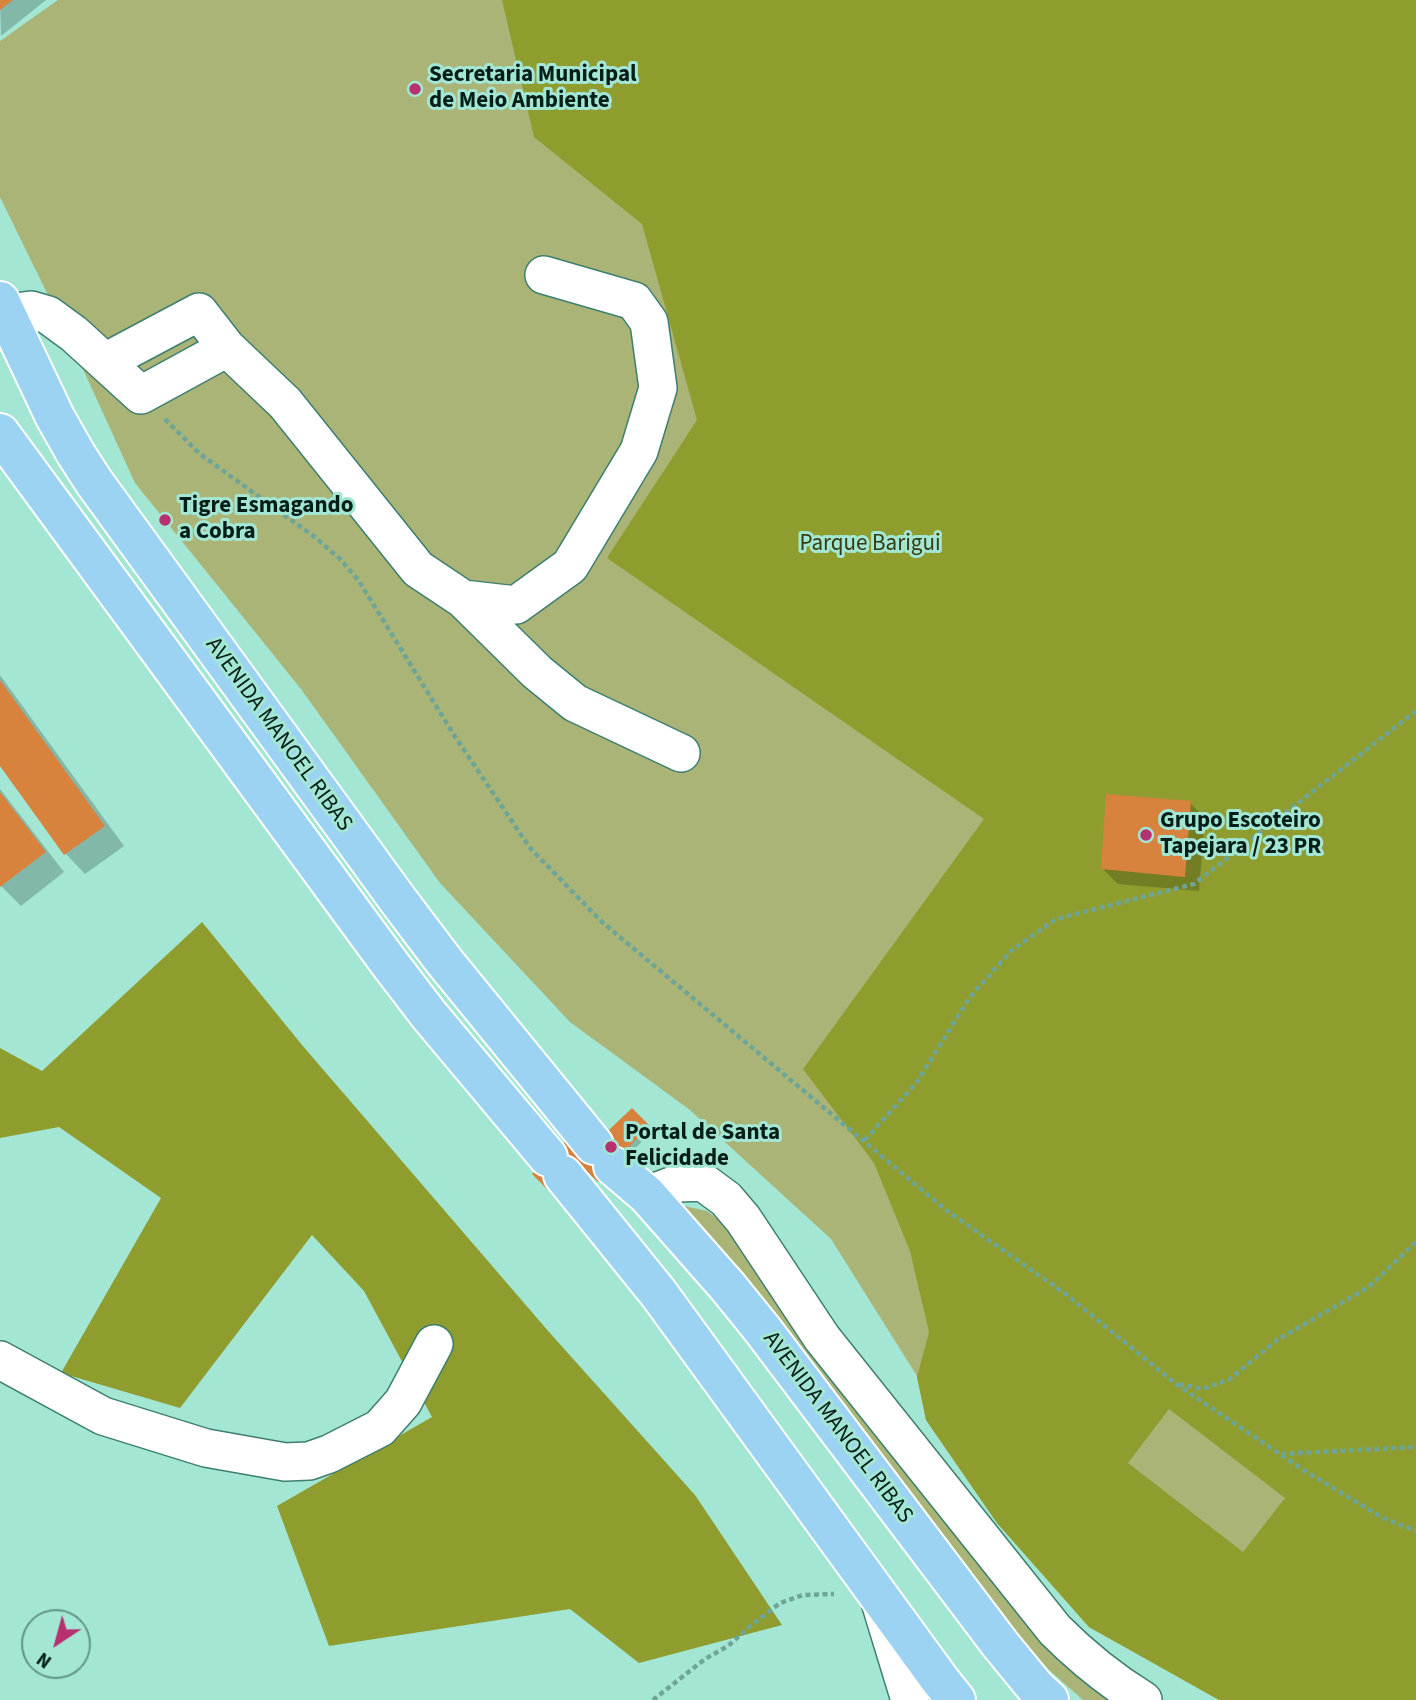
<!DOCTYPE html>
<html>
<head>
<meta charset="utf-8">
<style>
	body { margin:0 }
	#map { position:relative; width:1416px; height:1700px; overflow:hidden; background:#a3e6d4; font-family:"Source Sans 3",sans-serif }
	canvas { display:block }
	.north { position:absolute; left:21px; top:1609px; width:70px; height:70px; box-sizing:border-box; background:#a3e6d4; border:2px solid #639689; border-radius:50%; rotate:216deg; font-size:19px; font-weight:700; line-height:28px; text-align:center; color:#031e18 }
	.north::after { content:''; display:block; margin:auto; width:24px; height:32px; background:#b73070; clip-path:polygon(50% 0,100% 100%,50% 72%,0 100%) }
</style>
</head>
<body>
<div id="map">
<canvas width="1416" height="1700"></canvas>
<div class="north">N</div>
</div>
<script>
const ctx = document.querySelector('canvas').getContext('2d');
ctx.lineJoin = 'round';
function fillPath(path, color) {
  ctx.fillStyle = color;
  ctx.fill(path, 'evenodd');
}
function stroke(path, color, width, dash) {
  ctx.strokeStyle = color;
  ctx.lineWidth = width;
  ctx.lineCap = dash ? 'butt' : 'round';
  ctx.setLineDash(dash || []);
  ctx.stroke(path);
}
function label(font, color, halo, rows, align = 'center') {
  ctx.font = font + ' "Source Sans 3",sans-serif';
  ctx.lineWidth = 6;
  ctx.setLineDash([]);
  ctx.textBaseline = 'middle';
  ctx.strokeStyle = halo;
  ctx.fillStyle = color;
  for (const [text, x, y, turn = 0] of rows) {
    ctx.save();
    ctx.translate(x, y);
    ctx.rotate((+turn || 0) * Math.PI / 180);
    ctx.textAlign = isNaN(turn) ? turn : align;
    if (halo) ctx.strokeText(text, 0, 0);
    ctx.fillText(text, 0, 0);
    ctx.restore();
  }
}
fillPath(new Path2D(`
	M58,0H1416V1700H1219L1089,1627L997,1523L926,1420L917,1376L831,1239L690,1110L570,1022L440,883L301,689L135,483L66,332L0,197V41Z
	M680,1205L707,1211L731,1230L1112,1700H1083L1048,1669L1011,1629L780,1321L738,1269Z`), '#a9b476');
fillPath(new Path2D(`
	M502,0H1416V1700H1219L1089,1627L997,1523L926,1420L917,1377L929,1332L910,1251L874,1163L803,1069L984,819L607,558L697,420L642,224L534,137ZM1169,1409L1285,1498L1243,1552L1128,1463Z
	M202,922L302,1045L549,1332L695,1495L782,1625L639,1663L570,1609L329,1646L277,1506L432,1417L364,1291L312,1235L180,1408L61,1373L161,1198L59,1127L0,1138V1048L42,1071Z`), '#8f9d2e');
fillPath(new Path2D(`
	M0,0H46L1,36Z
	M0,675L124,846L85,874L66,854L0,763Z
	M0,789L64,872L21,906L0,885Z
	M1190,803L1205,818L1199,891L1118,884L1103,869Z
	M632,1110L652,1130L603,1185L582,1165L553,1193L534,1174L590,1151Z`), '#0003');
fillPath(new Path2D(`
	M0,0H13L0,10Z
	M0,680L105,826L64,855L0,766Z
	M0,792L46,852L0,887Z
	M1106,794L1191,801L1185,877L1101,869Z
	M632,1108L649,1125L598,1182L577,1162L548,1190L532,1174L574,1133L589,1149Z`), '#d7823d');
const minor = new Path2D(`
	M0,317L7,313L31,310L48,315L74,334L141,395L227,348
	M105,362L199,312L227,348L285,403L418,569L463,599L516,605L570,566L639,451L658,388L649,322L634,301L544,275
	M463,599L537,672L575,703L681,753
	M647,1195L679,1183L703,1182L726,1199L743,1219L822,1338L1055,1630C1083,1658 1110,1680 1143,1700
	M0,1360L103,1416L206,1448L285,1462L309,1461L329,1454L380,1428L403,1402L434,1344
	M881,1605L910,1700`);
const major = new Path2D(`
	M0,301L55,417L76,454L94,482L398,900L444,961L594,1145
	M0,433L390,964L429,1015L548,1157
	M613,1166L647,1195L728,1287L762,1329L1000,1644L1036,1688L1049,1700
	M563,1175L659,1294L940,1680L956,1700`);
stroke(minor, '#3e7f70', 40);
stroke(major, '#fff', 42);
stroke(new Path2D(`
	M165,419L200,454L316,538L340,559L359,581L454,735L530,848L602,922L946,1210L1067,1295L1176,1384L1305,1471L1383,1518L1416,1531
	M865,1140L917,1082L970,997L1012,950L1056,919L1194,884L1416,711
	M1179,1384L1203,1389L1230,1379L1277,1340L1369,1287L1416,1242
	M1281,1454L1416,1447
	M653,1700L705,1659L728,1646L748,1628L780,1603L803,1595L834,1594`), '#6fa597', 4.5, [5, 3.5]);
stroke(minor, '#fff', 37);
stroke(major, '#9cd3f3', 38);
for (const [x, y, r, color] of [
	[415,89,7,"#b73070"],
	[165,520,7,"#b73070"],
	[1146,835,7,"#b73070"],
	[611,1147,7,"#b73070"]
]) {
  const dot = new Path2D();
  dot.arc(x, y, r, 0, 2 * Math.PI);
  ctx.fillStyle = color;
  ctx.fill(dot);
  stroke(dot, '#a3e6d4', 2.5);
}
label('bold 23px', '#031e18', '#a3e6d4', [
	["Secretaria Municipal",429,76],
	["de Meio Ambiente",429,102],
	["Tigre Esmagando",179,507],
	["a Cobra",179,533],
	["Grupo Escoteiro",1160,822],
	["Tapejara / 23 PR",1160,848],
	["Portal de Santa",625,1134],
	["Felicidade",625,1160]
], 'left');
label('23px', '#353b0e', '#a3e6d4', [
	["Parque Barigui",870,545]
]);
label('23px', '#031e18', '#a3e6d4', [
	["AVENIDA MANOEL RIBAS",278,735,54],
	["AVENIDA MANOEL RIBAS",837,1428,53]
]);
</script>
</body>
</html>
